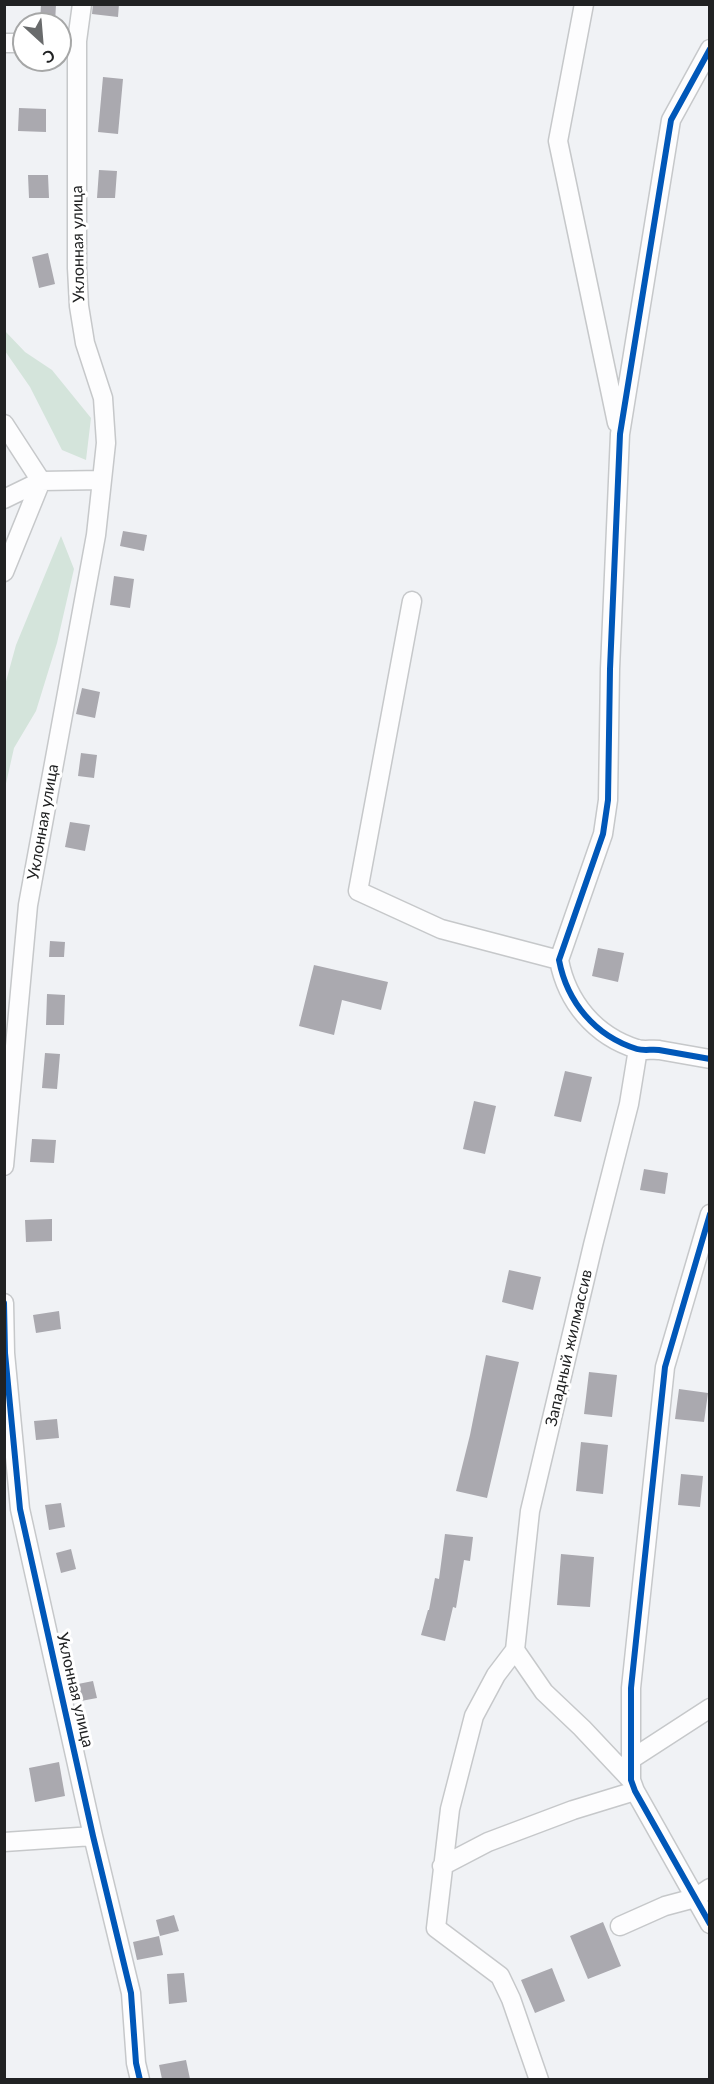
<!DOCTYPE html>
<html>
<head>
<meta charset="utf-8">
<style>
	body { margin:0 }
	#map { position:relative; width:714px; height:2084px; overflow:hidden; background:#f0f2f5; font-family:Lato,sans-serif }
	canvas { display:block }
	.frame { position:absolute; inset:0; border:6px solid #212223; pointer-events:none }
	.north { position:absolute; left:12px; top:12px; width:60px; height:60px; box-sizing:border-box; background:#fff; border:2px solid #a6a7a7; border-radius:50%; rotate:154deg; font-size:16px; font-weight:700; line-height:24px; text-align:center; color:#212223 }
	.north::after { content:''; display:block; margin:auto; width:21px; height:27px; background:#696b6c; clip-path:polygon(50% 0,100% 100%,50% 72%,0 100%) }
</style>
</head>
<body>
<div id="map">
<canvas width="714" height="2084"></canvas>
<div class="frame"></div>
<div class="north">С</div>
</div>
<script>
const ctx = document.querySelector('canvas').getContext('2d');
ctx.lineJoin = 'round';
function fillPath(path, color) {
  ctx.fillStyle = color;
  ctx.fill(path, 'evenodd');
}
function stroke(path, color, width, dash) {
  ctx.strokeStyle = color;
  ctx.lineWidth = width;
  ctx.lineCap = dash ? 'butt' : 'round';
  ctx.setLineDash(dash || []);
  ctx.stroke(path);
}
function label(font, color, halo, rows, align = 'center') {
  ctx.font = font + ' Lato,sans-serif';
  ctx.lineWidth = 6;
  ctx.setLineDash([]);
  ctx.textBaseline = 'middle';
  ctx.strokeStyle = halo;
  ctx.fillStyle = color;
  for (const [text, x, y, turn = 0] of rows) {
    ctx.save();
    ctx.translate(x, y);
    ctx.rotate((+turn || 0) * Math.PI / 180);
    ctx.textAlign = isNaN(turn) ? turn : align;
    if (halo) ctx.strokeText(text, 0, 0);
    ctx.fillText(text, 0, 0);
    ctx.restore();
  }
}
fillPath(new Path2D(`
	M5,331L25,352L52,370L91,418L86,460L62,450L30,387L5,351Z
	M61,536L74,569L57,643L36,711L14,748L5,788V685L16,645Z`), '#d4e4db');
fillPath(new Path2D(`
	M41,4H56L55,24H40Z
	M93,4H119L118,17L92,14Z
	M103,77L123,79L118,134L98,132Z
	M19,108L46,109V132L18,131Z
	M99,170L117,171L115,198H97Z
	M28,175H48L49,198H29Z
	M48,253L55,284L39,288L32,257Z
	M123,531L147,535L144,551L120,546Z
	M114,576L134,579L130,608L110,605Z
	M82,688L100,692L95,718L76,714Z
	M81,753L97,755L94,778L78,776Z
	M70,822L90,825L85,851L65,847Z
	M50,941L65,942L64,957H49Z
	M598,948L624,953L618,982L592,976Z
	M314,965L388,982L381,1010L342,1000L334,1035L299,1026Z
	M47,994L65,995L64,1025H46Z
	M45,1053L60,1054L57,1089L42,1088Z
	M565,1071L592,1077L581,1122L554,1116Z
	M474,1101L496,1106L485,1154L463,1149Z
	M32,1139L56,1140L54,1163L30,1162Z
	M644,1169L668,1173L665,1194L640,1190Z
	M52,1219V1241L26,1242L25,1220Z
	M509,1270L541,1277L533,1310L502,1302Z
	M59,1311L61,1329L36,1333L33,1315Z
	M486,1355L519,1362L487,1498L456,1491L470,1435Z
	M589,1372L617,1375L612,1417L584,1414Z
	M679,1389L708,1393L704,1422L675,1419Z
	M57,1419L59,1438L36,1440L34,1421Z
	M581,1442L608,1445L603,1494L576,1491Z
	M681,1474L703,1476L700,1507L678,1505Z
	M61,1503L65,1527L49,1530L45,1505Z
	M445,1534L473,1537L470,1561L464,1560L456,1608L453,1607L445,1641L421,1635L428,1610H429L435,1578L439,1579Z
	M71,1549L76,1569L61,1573L56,1553Z
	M561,1554L594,1557L590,1607L557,1605Z
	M93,1681L97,1698L81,1701L78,1684Z
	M59,1762L65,1796L35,1802L29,1768Z
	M174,1915L179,1931L160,1936L156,1920Z
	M603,1922L621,1966L588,1979L570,1936Z
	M159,1936L163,1955L137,1960L133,1942Z
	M552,1968L565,2001L535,2013L521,1980Z
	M184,1973L187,2002L169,2004L167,1974Z
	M186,2060L190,2079H162L159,2065Z`), '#aaa9af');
const minor = new Path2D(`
	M584,4L558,141L617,423
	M4,43H24
	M710,49L671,120L620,434L610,669L608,800L603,834L559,960C567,1002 595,1036 637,1049C644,1051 652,1049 659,1050C676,1053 693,1056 710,1059
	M4,424L41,481
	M4,499L41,481L102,480L106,443L103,398L85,343L79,306L77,268V41L82,4
	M4,572L41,481
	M412,601L358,891L441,929L559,960
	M4,1166L28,905L96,535L102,480
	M710,1214L665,1367L631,1688V1780L635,1791L710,1924
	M4,1303L5,1353L20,1509L93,1836L131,1993L136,2063L140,2080
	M515,1650L530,1511L593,1245L629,1104L638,1049
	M630,1760L710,1708
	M4,1842L93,1836
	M442,1866L488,1842L573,1810L635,1791
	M620,1926L665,1906L695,1898L710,1888
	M539,2080L511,1999L500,1976L436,1928L450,1809L474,1716L496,1675L515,1650L544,1692L582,1728L631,1780`);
stroke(minor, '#c6c8ca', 21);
stroke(minor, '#fdfdfe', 18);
stroke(new Path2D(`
	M710,49L671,120L620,434L610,669L608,800L603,834L559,960C567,1002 595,1036 637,1049C644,1051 652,1049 659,1050C676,1053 693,1056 710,1059
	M710,1214L665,1367L631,1688V1780L635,1791L710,1924
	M4,1303L5,1353L20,1509L93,1836L131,1993L136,2063L140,2080`), '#0057b8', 6);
label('16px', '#212223', '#fff', [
	["Уклонная улица",78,244,-91],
	["Уклонная улица",43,822,-80],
	["Западный жилмассив",569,1348,-77],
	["Уклонная улица",75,1690,77]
]);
</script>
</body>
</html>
